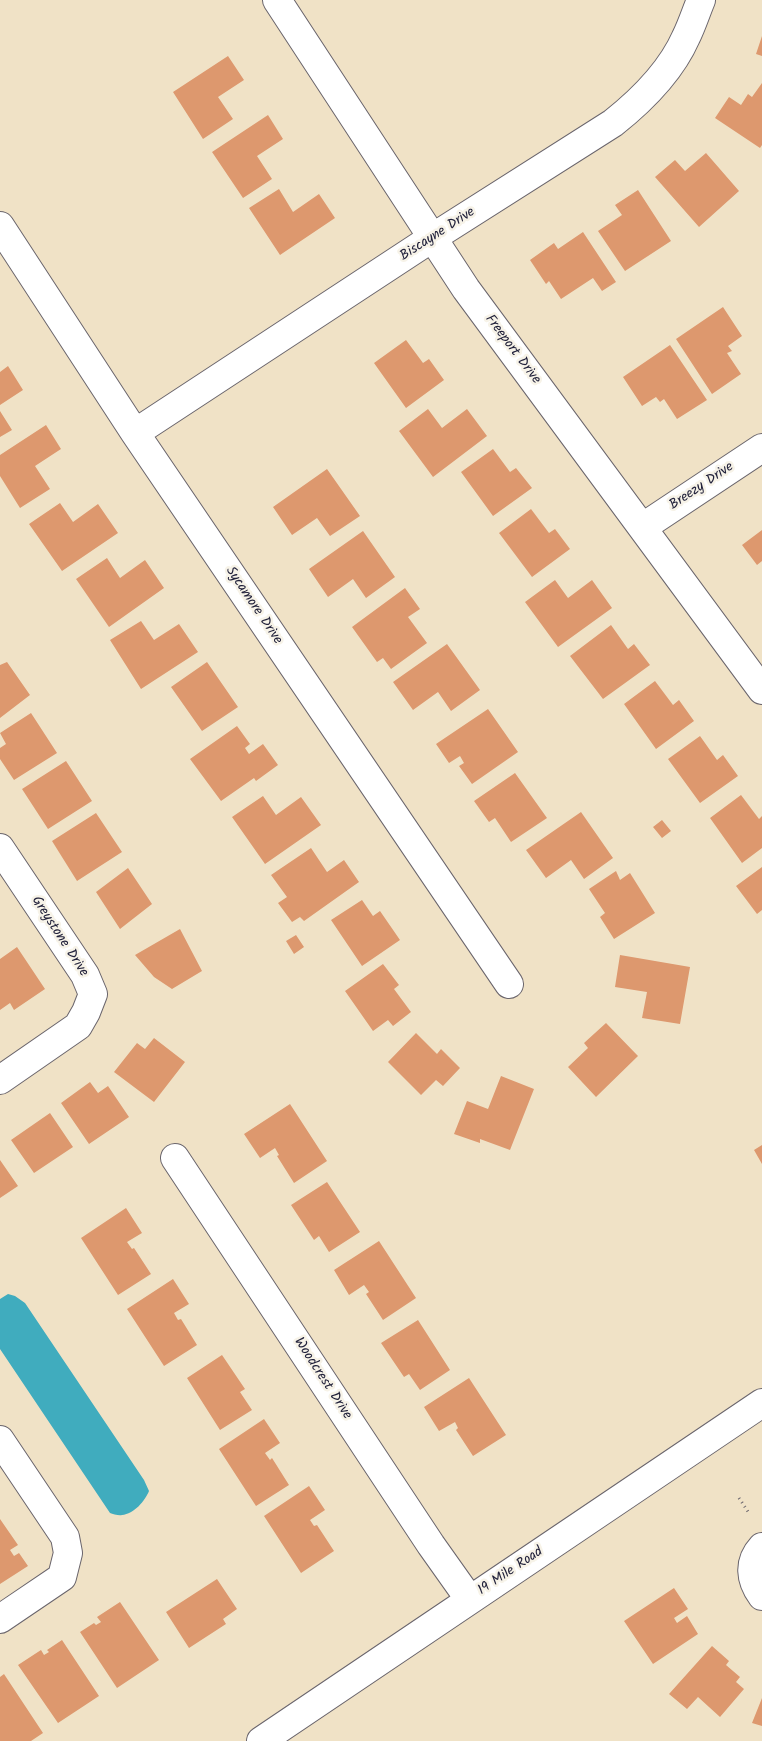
<!DOCTYPE html>
<html>
<head>
<meta charset="utf-8">
<style>
	body { margin:0 }
	canvas { display:block; background:#f0e2c6 }
</style>
</head>
<body>
<canvas width="762" height="1741"></canvas>
<script>
const ctx = document.querySelector('canvas').getContext('2d');
ctx.lineJoin = 'round';
function fillPath(path, color) {
  ctx.fillStyle = color;
  ctx.fill(path, 'evenodd');
}
function stroke(path, color, width, dash) {
  ctx.strokeStyle = color;
  ctx.lineWidth = width;
  ctx.lineCap = dash ? 'butt' : 'round';
  ctx.setLineDash(dash || []);
  ctx.stroke(path);
}
function label(font, color, halo, rows, align = 'center') {
  ctx.font = font + ' Kalam,sans-serif';
  ctx.lineWidth = 5;
  ctx.setLineDash([]);
  ctx.textBaseline = 'middle';
  ctx.strokeStyle = halo;
  ctx.fillStyle = color;
  for (const [text, x, y, turn = 0] of rows) {
    ctx.save();
    ctx.translate(x, y);
    ctx.rotate((+turn || 0) * Math.PI / 180);
    ctx.textAlign = isNaN(turn) ? turn : align;
    if (halo) ctx.strokeText(text, 0, 0);
    ctx.fillText(text, 0, 0);
    ctx.restore();
  }
}
fillPath(new Path2D(`
	M8,1294L15,1296L25,1303L144,1480L149,1491C145,1501 134,1514 122,1515C119,1516 113,1514 110,1513L0,1349V1299Z`), '#40acbe');
fillPath(new Path2D(`
	M762,36V56L756,54Z
	M228,56L244,80L218,97L233,119L203,139L173,92Z
	M762,83V145L760,148L715,118L729,97L741,105L748,94L752,97Z
	M268,115L283,139L257,156L272,179L243,198L212,152Z
	M706,153L739,191L699,227L655,177L675,160L685,171Z
	M279,189L293,212L319,194L335,218L280,255L249,208Z
	M638,190L671,241L625,271L598,231L622,215L615,205Z
	M583,232L616,282L602,291L593,278L561,299L549,281L546,284L530,260L554,243L558,249Z
	M723,307L742,336L728,346L732,351L727,353L741,374L712,394L676,339Z
	M406,340L423,363L429,359L444,380L406,408L374,363Z
	M670,345L707,400L677,419L664,399L660,402L656,397L642,406L623,377Z
	M8,366L23,390L0,405V372Z
	M428,409L442,428L467,409L487,436L433,477L399,431Z
	M0,411L12,430L0,437Z
	M46,425L61,449L35,466L50,489L20,508L0,476V455Z
	M493,449L510,472L516,468L532,488L493,516L461,472Z
	M327,469L360,516L330,536L317,518L292,535L273,507Z
	M60,503L73,522L98,504L118,533L62,571L29,524Z
	M531,509L549,533L555,529L570,549L532,577L499,533Z
	M762,530V561L757,565L742,545Z
	M363,531L395,577L366,598L353,579L328,597L309,569Z
	M107,558L120,578L145,560L164,588L109,627L76,579Z
	M555,580L568,598L592,580L612,608L558,647L525,602Z
	M405,588L420,609L408,617L427,643L391,669L383,658L377,662L352,627Z
	M141,621L154,640L179,624L198,652L141,689L110,640Z
	M611,625L628,649L634,644L650,665L603,699L570,656Z
	M447,644L480,690L451,711L438,692L413,710L393,682Z
	M7,662L30,695L0,718V665Z
	M207,662L238,707L202,731L171,687Z
	M655,681L673,705L679,700L694,721L656,749L624,704Z
	M488,709L518,752L472,784L459,766L464,763L460,756L449,763L436,744Z
	M31,713L57,753L14,780L0,759V748L6,744L0,733Z
	M237,726L250,744L245,748L249,754L263,744L278,765L256,781L254,778L221,801L190,759Z
	M700,736L717,760L723,755L738,776L700,803L668,759Z
	M66,761L92,801L48,829L22,789Z
	M515,773L547,818L511,842L495,818L489,822L474,801Z
	M741,795L759,819L762,816V848L742,863L710,818Z
	M263,796L276,815L301,797L321,825L265,864L232,817Z
	M581,812L613,858L584,879L571,860L546,878L526,850Z
	M96,813L122,852L77,881L52,841Z
	M662,820L671,831L662,838L653,827Z
	M311,848L327,872L344,860L359,882L304,921L300,917L292,922L278,903L287,897L271,875Z
	M762,867V910L757,914L736,886Z
	M128,868L152,904L120,929L96,892Z
	M616,871L620,880L630,873L655,913L614,939L600,917L605,913L589,889Z
	M362,900L373,916L380,911L400,940L362,966L331,920Z
	M180,929L202,971L172,989L154,977L135,955Z
	M296,935L304,947L294,954L286,941Z
	M17,947L45,989L14,1010L10,1003L0,1010V959Z
	M620,955L690,967L680,1024L642,1018L647,992L615,987Z
	M383,964L399,985L394,989L411,1012L393,1026L388,1020L373,1031L345,991Z
	M606,1023L638,1056L596,1097L568,1067L588,1048L584,1043Z
	M416,1033L437,1054L441,1049L460,1068L443,1086L436,1080L421,1095L388,1062Z
	M154,1038L185,1062L154,1102L114,1072L137,1043L145,1049Z
	M501,1076L534,1089L510,1150L480,1139V1143L454,1134L467,1101L488,1109Z
	M90,1082L98,1093L108,1086L129,1117L89,1144L61,1103Z
	M290,1104L327,1161L294,1183L277,1156L279,1155L275,1148L260,1158L244,1134Z
	M50,1113L73,1147L34,1173L11,1140Z
	M762,1145V1164L754,1150Z
	M0,1160L18,1186L0,1198Z
	M327,1182L360,1232L329,1252L319,1236L314,1240L291,1205Z
	M126,1208L142,1233L127,1242L132,1249L134,1248L151,1274L118,1295L81,1238Z
	M379,1241L416,1298L383,1320L366,1294L369,1292L364,1285L349,1295L334,1270Z
	M173,1279L189,1304L174,1313L178,1320L181,1319L197,1345L164,1366L127,1309Z
	M418,1320L450,1370L420,1390L409,1374L404,1377L381,1343Z
	M222,1355L245,1389L240,1392L252,1410L220,1430L187,1378Z
	M469,1378L506,1435L473,1456L456,1430L458,1428L455,1422L439,1431L424,1407Z
	M264,1419L280,1443L265,1453L270,1460L272,1458L289,1485L256,1506L219,1449Z
	M309,1486L325,1510L310,1520L314,1526L317,1525L334,1551L301,1573L264,1516Z
	M0,1519L18,1545L10,1550L14,1556L19,1553L28,1566L0,1584Z
	M217,1579L237,1609L223,1619L226,1624L189,1648L166,1612Z
	M674,1588L688,1609L674,1618L677,1623L687,1616L698,1634L653,1664L624,1621Z
	M120,1602L159,1660L117,1688L80,1632L94,1623L96,1625L101,1622L97,1617Z
	M62,1640L99,1696L58,1723L18,1665L41,1650L44,1655L49,1652L47,1650Z
	M712,1646L729,1661L726,1665L740,1677L736,1682L744,1689L720,1717L698,1697L687,1709L669,1694Z
	M4,1674L43,1733L31,1741H0V1677Z
	M762,1698V1726L752,1723Z`), '#dd986e');
const minor = new Path2D(`
	M277,0L466,289L762,690
	M0,226L135,433L509,984
	M135,433L432,238L613,123C642,100 671,71 686,37C692,25 696,12 701,0
	M643,527L762,448
	M0,848L85,975L93,994L86,1012L78,1026L0,1080
	M175,1158L431,1545L470,1600
	M0,1440L65,1537L68,1553L62,1577L0,1619
	M762,1547C748,1562 750,1580 762,1596
	M261,1741L762,1403`);
stroke(minor, '#6a656c', 30);
stroke(new Path2D(`
	M739,1498L749,1513`), '#6a656c', 3, [1, 4]);
stroke(minor, '#fff', 28);
label('14px', '#22223b', '#f7f3e8', [
	["Biscayne Drive",438,235,-33],
	["Freeport Drive",512,350,53],
	["Breezy Drive",702,487,-34],
	["Sycamore Drive",253,606,56],
	["Greystone Drive",59,937,57],
	["Woodcrest Drive",322,1379,57],
	["19 Mile Road",511,1572,-34]
]);
</script>
</body>
</html>
